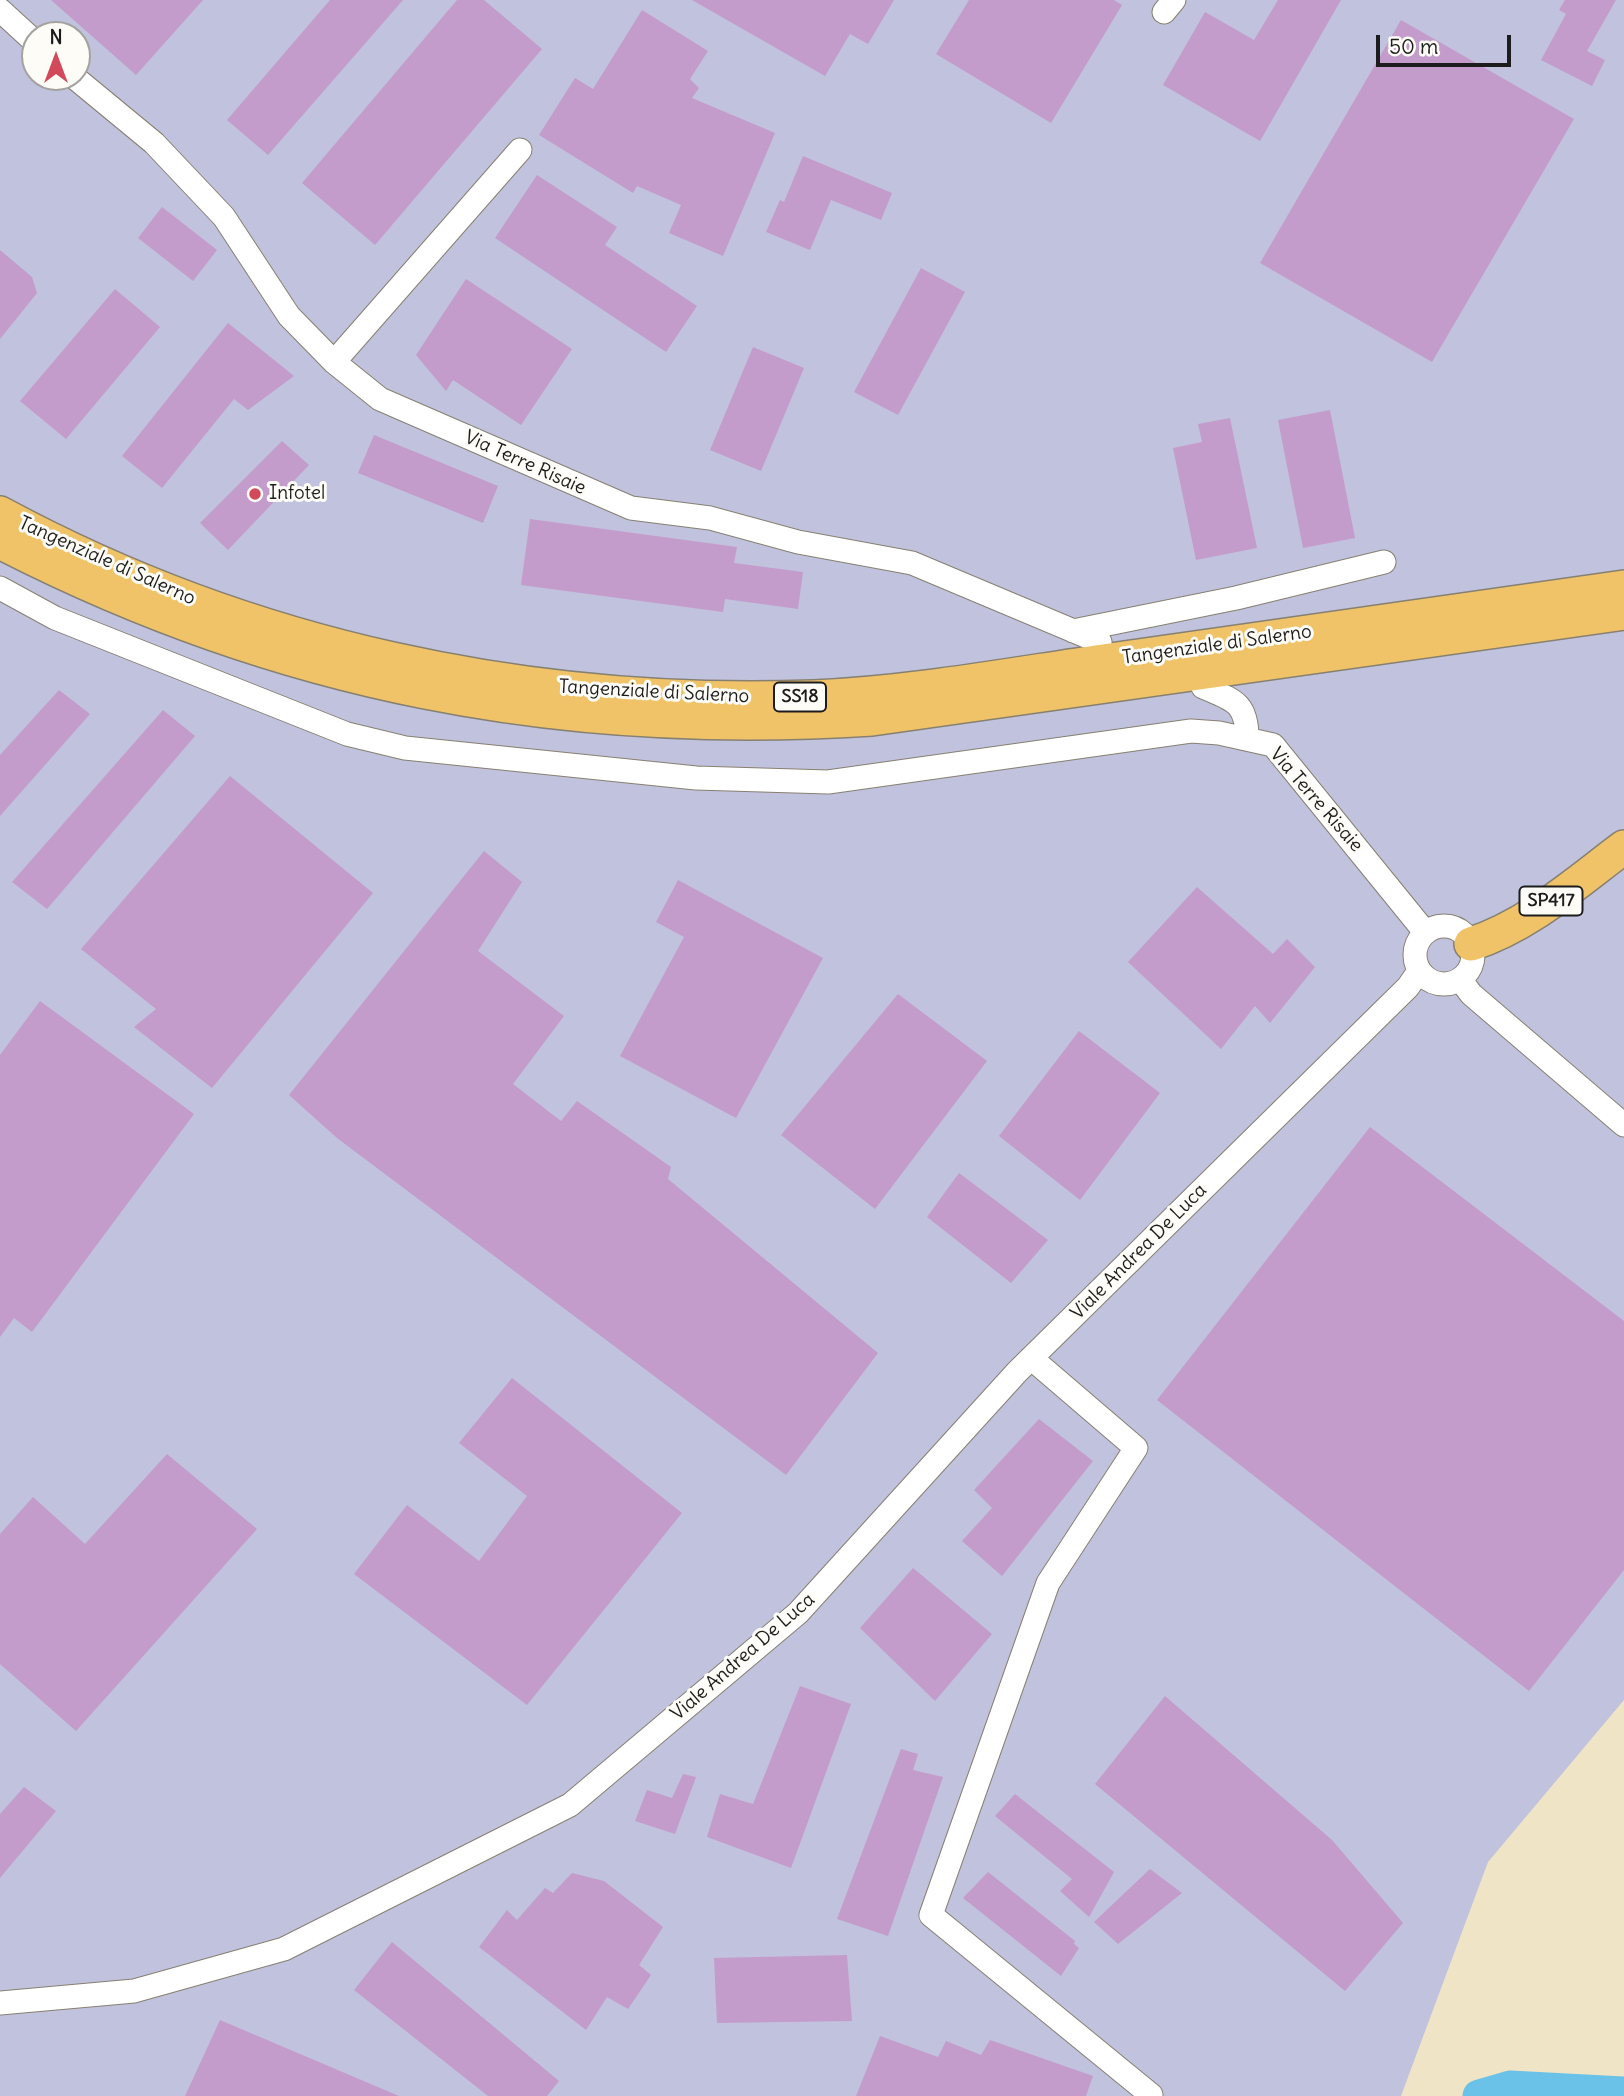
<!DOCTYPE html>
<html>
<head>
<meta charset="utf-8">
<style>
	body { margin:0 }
	#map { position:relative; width:1624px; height:2096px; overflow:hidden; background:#efe4c6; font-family:Delius,sans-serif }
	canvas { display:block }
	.north { position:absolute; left:21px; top:21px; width:70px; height:70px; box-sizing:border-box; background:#fdfcf7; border:2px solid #a3a29f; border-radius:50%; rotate:0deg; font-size:19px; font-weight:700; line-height:28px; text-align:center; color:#1c1c1c }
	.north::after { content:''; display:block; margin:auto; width:24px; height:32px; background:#d1495b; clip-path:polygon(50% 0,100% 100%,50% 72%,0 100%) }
	.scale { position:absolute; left:1376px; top:35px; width:135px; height:32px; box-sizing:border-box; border:4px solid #1c1c1c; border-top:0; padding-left:9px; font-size:21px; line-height:24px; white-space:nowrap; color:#1c1c1c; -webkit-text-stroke:5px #fdfcf7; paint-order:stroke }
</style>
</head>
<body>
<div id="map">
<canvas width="1624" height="2096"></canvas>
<div class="north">N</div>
<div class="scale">50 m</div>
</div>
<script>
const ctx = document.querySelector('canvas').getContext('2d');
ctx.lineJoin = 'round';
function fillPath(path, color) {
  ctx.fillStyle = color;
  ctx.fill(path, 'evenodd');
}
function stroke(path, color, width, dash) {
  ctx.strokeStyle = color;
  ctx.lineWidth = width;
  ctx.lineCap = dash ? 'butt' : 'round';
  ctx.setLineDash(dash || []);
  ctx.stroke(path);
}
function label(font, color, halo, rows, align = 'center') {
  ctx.font = font + ' Delius,sans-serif';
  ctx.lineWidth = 6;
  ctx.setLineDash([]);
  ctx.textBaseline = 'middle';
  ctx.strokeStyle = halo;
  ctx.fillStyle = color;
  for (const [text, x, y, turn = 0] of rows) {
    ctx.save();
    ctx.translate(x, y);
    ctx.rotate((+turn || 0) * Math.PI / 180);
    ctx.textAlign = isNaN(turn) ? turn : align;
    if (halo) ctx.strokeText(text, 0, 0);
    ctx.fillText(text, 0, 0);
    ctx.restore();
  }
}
fillPath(new Path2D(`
	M0,0H1624V1700L1488,1862L1401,2096H0ZM35,35H77V77H35Z`), '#c1c2dd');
stroke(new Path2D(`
	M1479,2096L1510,2087L1624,2093`), '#6bc2e8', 33);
fillPath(new Path2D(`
	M51,0H203L136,75Z
	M330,0H403L268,155L227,120Z
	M457,0H484L542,49L375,245L302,183Z
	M692,0H894L868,44L850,34L825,76Z
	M969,0H1114L1122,5L1051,123L936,54Z
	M1278,0H1341L1260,141L1163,85L1205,12L1254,40Z
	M1565,0H1616L1587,51L1605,60L1592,86L1541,60L1566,14L1559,10Z
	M642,10L708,51L690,79L699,88L692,98L775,133L723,256L669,233L681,205L637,186L633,193L539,135L575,78L593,89Z
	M1401,20L1574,119L1432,362L1260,263Z
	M803,156L892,193L881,220L831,200L810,250L766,232L780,200L784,202Z
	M537,175L617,227L605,245L697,306L666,352L495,238Z
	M162,207L217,250L193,281L138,238Z
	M0,250L32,277L37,293L0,339Z
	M921,268L965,292L898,415L854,392Z
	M466,279L572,349L521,425L453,380L446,391L416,355Z
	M115,289L160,327L66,439L20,401Z
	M228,323L294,376L248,410L234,399L162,488L122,456Z
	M753,347L804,368L761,471L710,450Z
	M1330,410L1355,538L1303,548L1278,420Z
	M1230,418L1257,548L1196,560L1173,448L1202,442L1198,424Z
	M374,435L498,486L483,523L358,473Z
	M282,441L309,465L228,550L200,523Z
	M530,519L737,547L734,563L803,572L798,609L725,599L723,612L521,585Z
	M59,690L90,714L0,816V755Z
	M163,710L195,736L47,909L12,882Z
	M230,776L373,893L212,1088L134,1027L156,1009L81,949Z
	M484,851L522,882L478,951L564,1016L513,1084L561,1121L577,1101L671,1167L668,1179L878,1353L786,1475L337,1138L289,1095Z
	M678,880L823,958L736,1118L620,1056L684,937L656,922Z
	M1197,887L1273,954L1287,939L1315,967L1270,1023L1255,1006L1221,1049L1128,962Z
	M898,994L987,1061L875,1209L781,1135Z
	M40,1001L194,1114L32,1332L14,1318L0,1337V1055Z
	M1079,1031L1160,1093L1080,1200L999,1136Z
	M1370,1127L1624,1321V1570L1529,1691L1157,1400Z
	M959,1173L1048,1240L1011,1283L927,1217Z
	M512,1378L682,1513L527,1705L354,1574L407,1505L479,1561L527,1496L459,1443Z
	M1039,1419L1093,1461L1002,1576L962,1541L992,1508L974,1490Z
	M167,1454L257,1529L76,1731L0,1664V1534L33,1497L85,1544Z
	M913,1568L992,1634L935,1701L860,1628Z
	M800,1686L851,1704L791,1868L707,1837L720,1794L753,1804Z
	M1165,1696L1332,1840L1403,1923L1345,1991L1095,1784Z
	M901,1749L918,1754L913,1770L943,1777L888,1936L837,1919Z
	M683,1774L696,1777L675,1834L635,1821L647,1790L672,1798Z
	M24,1787L56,1811L0,1878V1814Z
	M1015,1794L1114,1872L1089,1917L1060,1891L1072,1879L995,1816Z
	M1150,1869L1182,1893L1118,1944L1094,1922Z
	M988,1872L1075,1941L1074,1944L1079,1948L1061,1976L963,1898Z
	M572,1873L604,1881L663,1927L639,1965L651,1975L628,2009L607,1997L586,2030L479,1947L507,1910L517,1920L545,1888L553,1893Z
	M392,1942L559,2081L547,2096H488L354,1990Z
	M847,1955L852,2021L717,2023L714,1958Z
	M220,2020L399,2096H185Z
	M880,2036L938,2057L946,2041L981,2055L990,2040L1093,2076L1086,2096H856Z`), '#c49ccc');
const minor = new Path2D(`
	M0,10L35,42
	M1164,12L1174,0
	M74,77L154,143L224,217L289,316L334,362L380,399L631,508L710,518L798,542L912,563L1100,642
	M334,362L520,150
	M0,588L55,618L347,734L405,748L696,778L828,782L1191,731L1219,733L1273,745L1425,932
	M1073,631L1236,598L1384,562
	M1203,687C1233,700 1247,702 1247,738
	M1415 955a29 29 0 1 1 58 0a29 29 0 1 1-58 0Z
	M1460,979L1471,994L1624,1125
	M1031,1358L1136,1448L1048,1583L931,1915L1151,2095
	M0,2003L134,1991L284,1949L570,1805L798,1613L1017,1372L1408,987L1419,971`);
const highway = new Path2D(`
	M0,513C250,648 530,707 813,697C910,693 1007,675 1103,661C1277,637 1450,611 1624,587
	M0,542C278,685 560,739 872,719L1624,613
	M1471,944C1528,926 1577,882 1624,847`);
stroke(minor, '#868071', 25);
stroke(highway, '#868071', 36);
stroke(minor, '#fff', 23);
stroke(highway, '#f1c369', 33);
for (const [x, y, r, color] of [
	[255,494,7,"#d1495b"]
]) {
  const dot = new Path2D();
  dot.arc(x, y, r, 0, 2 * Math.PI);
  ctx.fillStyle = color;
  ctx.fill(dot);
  stroke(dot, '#fdfcf7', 2.5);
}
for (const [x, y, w] of [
	[800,697,52],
	[1551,901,63]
]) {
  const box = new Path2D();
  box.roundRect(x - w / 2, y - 14.5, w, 29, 5);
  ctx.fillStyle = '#fdfcf7';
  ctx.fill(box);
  stroke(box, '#1c1c1c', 2);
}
label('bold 18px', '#1c1c1c', null, [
	["SS18",800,697],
	["SP417",1551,901]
]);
label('19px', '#1c1c1c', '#fdfcf7', [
	["Via Terre Risaie",525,463,24],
	["Tangenziale di Salerno",107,561,24],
	["Tangenziale di Salerno",1217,645,-8],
	["Tangenziale di Salerno",654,692,3],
	["Via Terre Risaie",1316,800,49],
	["Viale Andrea De Luca",1139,1252,-45],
	["Viale Andrea De Luca",743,1657,-41]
]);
label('19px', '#1c1c1c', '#fdfcf7', [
	["Infotel",269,494]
], 'left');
</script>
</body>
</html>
